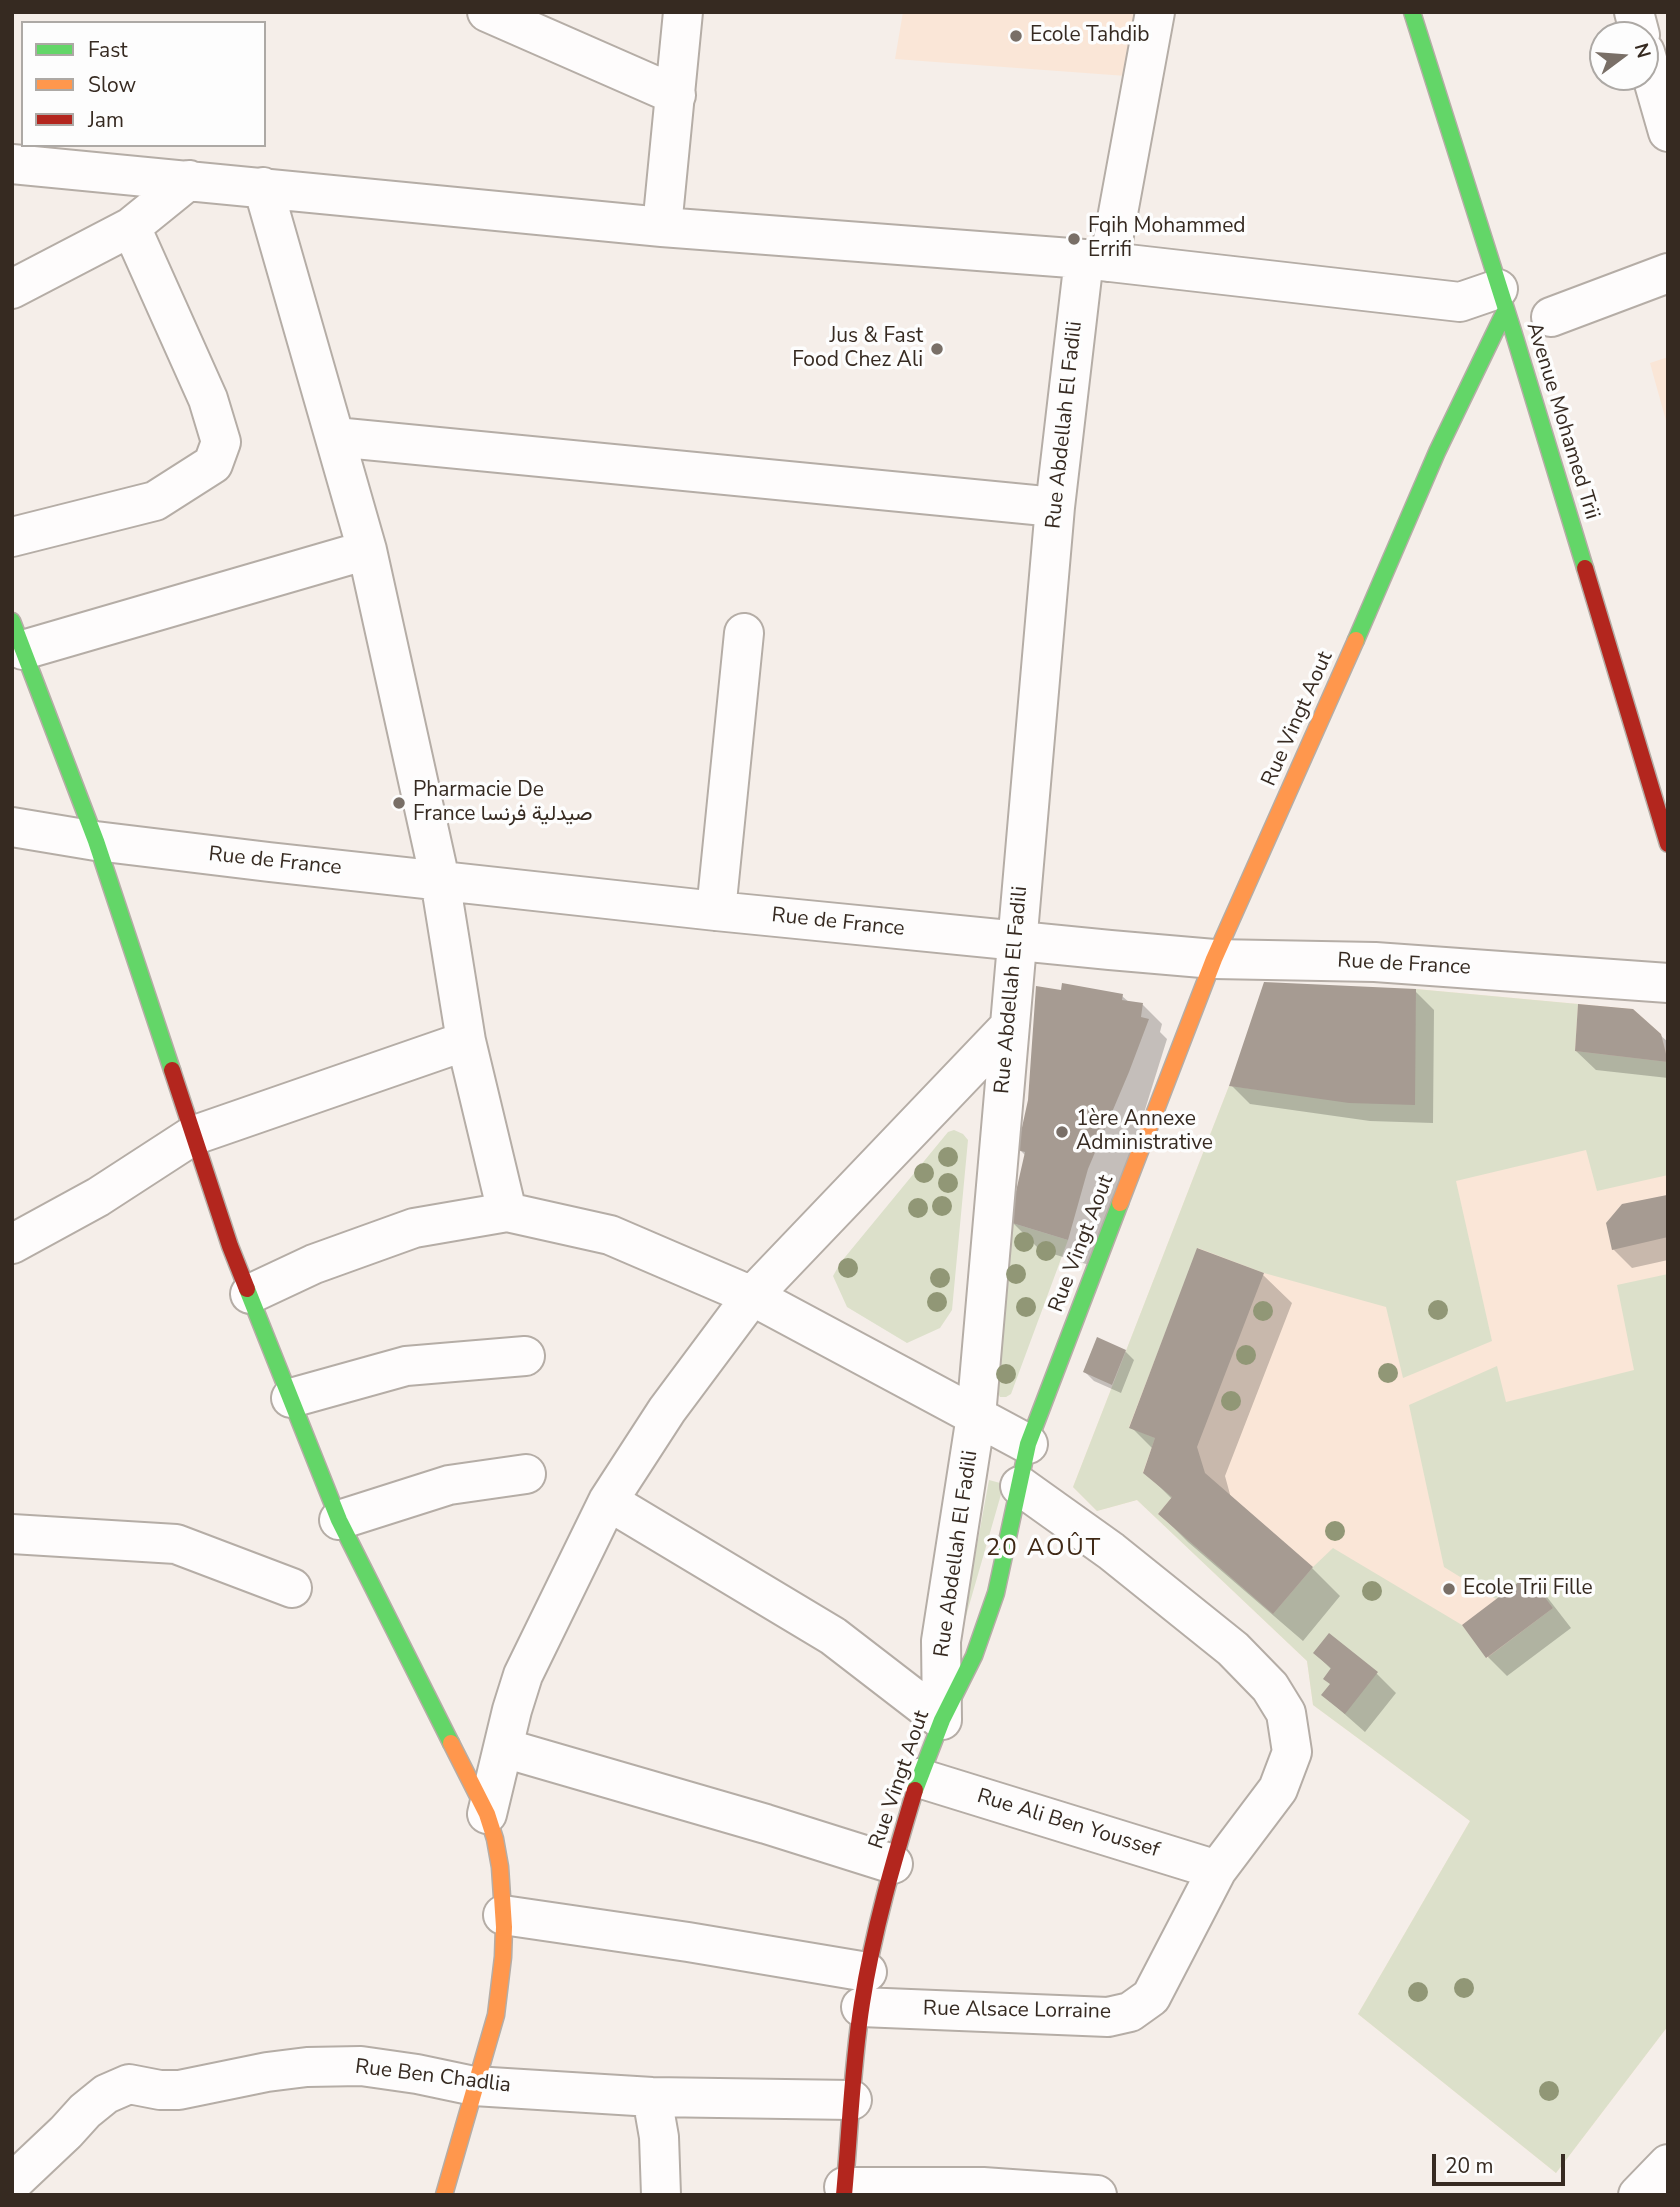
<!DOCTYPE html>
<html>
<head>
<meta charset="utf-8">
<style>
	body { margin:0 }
	#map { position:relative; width:1680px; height:2207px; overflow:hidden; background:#f5eee9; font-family:"Nunito Sans",sans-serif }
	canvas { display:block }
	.frame { position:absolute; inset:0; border:14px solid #362a21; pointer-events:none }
	.legend { position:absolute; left:21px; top:21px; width:245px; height:126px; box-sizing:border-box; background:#fdfdfd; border:2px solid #ada9a5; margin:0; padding:9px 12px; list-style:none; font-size:21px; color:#362a21 }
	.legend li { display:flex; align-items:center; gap:14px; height:35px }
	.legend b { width:35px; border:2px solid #ada9a5 }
	.north { position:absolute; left:1589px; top:21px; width:70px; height:70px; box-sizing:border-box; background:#fdfdfd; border:2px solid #ada9a5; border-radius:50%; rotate:74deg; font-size:19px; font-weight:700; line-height:28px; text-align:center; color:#362a21 }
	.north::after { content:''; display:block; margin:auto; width:24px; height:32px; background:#796f67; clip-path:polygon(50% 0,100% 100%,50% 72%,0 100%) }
	.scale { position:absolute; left:1432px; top:2154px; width:133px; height:32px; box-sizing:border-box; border:4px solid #362a21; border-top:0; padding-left:9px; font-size:21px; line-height:24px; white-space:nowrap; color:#362a21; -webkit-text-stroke:5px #fdfdfd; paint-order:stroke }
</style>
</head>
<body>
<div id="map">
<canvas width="1680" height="2207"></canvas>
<div class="frame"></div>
<ul class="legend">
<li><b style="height:9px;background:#63d668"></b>Fast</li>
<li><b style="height:9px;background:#ff974d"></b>Slow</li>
<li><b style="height:9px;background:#b3261e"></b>Jam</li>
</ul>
<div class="north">N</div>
<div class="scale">20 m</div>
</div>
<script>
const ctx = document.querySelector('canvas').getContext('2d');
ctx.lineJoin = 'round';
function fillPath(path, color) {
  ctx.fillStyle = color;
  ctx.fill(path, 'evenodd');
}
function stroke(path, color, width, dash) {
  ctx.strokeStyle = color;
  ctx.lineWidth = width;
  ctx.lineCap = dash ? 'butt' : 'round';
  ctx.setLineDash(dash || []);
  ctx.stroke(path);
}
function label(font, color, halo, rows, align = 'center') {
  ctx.font = font + ' "Nunito Sans",Vazirmatn,sans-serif';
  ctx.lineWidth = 7;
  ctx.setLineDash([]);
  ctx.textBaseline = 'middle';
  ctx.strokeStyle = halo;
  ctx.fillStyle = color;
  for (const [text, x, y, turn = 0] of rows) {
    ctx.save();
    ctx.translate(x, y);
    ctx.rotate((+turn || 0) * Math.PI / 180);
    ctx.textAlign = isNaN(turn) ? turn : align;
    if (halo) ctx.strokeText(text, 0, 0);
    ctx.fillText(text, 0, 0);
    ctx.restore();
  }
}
fillPath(new Path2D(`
	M903,12H1138L1126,76L895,59Z
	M1668,357V428L1650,363Z
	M1416,989L1633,1009L1661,1034L1668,1058V2026L1556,2173L1358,2014L1470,1821L1313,1705L1307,1661L1137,1500L1097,1511L1073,1487L1229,1086L1301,1095L1415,1105Z`), '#fae6d7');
fillPath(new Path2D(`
	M1416,989L1578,1004L1575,1051L1668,1062V1175L1597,1191L1586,1150L1456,1181L1492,1341L1403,1378L1386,1307L1264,1273L1198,1248L1129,1427L1155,1438L1143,1472L1172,1497L1158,1514L1273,1614L1313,1567L1333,1548L1462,1625L1487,1658L1553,1608L1528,1576L1496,1599L1444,1567L1409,1405L1497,1366L1506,1402L1634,1370L1617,1285L1668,1274V2026L1556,2173L1358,2014L1470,1821L1313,1705L1307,1661L1137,1500L1097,1511L1073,1487L1229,1086L1301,1095L1415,1025Z
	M954,1130L963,1134L968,1140L952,1310L940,1328L907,1343L847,1307L833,1276L841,1262L948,1132Z
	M1009,1222L1068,1240L1011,1394L1006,1397H1000L997,1391Z
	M989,1480L1004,1484L960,1637Z`), '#dce0ca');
fillPath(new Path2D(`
	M1415,991L1434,1010L1433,1123L1370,1121L1250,1104L1231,1085Z
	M1062,992L1122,996L1130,1003L1143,1005L1162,1024L1160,1032L1167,1039L1096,1267L1040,1250L1011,1221L1026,1156L1019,1149Z
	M1660,1035L1668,1042V1078L1596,1070L1576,1051Z
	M1666,1196L1668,1260L1632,1268L1613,1249Z
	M1198,1250L1263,1275L1292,1303L1225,1476L1231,1498L1312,1568L1340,1596L1303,1641L1188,1542L1160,1514L1172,1499L1145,1472L1153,1449L1131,1427Z
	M1125,1351L1134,1360L1121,1393L1094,1381L1085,1372Z
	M1528,1578L1547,1597L1571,1628L1507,1676L1488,1657L1464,1626Z
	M1330,1636L1377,1674L1396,1693L1365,1732L1323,1695L1332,1685V1670L1315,1653Z`), '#0003');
fillPath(new Path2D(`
	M1264,982L1416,989L1415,1105L1349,1103L1229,1086Z
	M1062,983L1123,994L1122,1000L1143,1003L1141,1017L1149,1019L1129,1072L1088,1169L1068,1240L1009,1222L1025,1152L1017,1150L1028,1100L1036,986L1061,990Z
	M1578,1004L1633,1009L1661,1034L1668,1062L1575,1051Z
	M1667,1195L1668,1237L1612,1250L1606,1223L1622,1204Z
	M1197,1248L1264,1273L1197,1447L1205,1473L1313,1567L1273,1614L1158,1514L1172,1497L1143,1473L1155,1438L1129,1428Z
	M1097,1337L1126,1350L1112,1385L1083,1372Z
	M1528,1575L1553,1608L1486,1658L1462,1625Z
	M1329,1633L1378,1672L1345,1714L1321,1695L1330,1684L1323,1679L1331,1668L1313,1653Z`), '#a69b92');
const street = new Path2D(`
	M487,12L676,95
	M1634,12L1640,35
	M1645,52L1668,132
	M12,164L662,227L1084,259L1460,302L1498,289
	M263,187L367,550L440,880L466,1041L507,1212
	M662,227L683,12
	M1109,262L1155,12
	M12,289L131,227L189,180
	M1551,317L1668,273
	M335,437L1055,507
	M12,537L155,501L213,464L221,442L208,399L131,227
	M23,650L367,550
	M12,827L96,841L269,862L716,911L1110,950L1214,959L1375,962L1668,983
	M716,911L744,633
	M12,1244L98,1197L192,1136L466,1041
	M250,1294L314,1264L414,1228L507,1212L610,1235L752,1296L1028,1444
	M291,1398L406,1366L525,1356
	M608,1501L833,1636L942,1720
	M339,1520L449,1485L526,1474
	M12,1534L176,1544L292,1588
	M942,1720L941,1641L976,1416L1055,507L1084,259
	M504,1748L766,1824L893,1864
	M919,1778L1217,1870
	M487,1814L512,1710L523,1675L608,1501L667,1410L752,1296L1010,1026
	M503,1915L688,1942L867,1972
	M861,2007L1108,2017L1130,2012L1151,1997L1217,1870L1278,1789L1292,1752L1286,1713L1270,1687L1233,1649L1111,1551L1020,1486
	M652,2097L659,2137L661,2195
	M12,2183L66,2132L85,2111L106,2094L129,2084L160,2090H179L267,2072L307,2067L361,2066L417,2074L474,2086L652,2097L852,2100
	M844,2187H983L1097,2195
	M1638,2195L1668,2164`);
const fast = new Path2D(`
	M1412,12L1513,331L1585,568
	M12,621L96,841L172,1070
	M1356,640L1437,452L1506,309
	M247,1289L339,1520L451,1743
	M915,1790L942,1720L974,1656L996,1593L1028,1444L1120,1203`);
const slow = new Path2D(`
	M1120,1203L1214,959L1356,640
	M444,2195L496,2015L503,1957L504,1927L500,1867L495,1839L487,1814L451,1743`);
const jam = new Path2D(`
	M1585,568L1668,844
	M172,1070L230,1246L247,1289
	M844,2195C850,2131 852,2066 862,2003C873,1931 894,1860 915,1790`);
stroke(street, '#b5ada6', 42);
stroke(fast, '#b5ada6', 19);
stroke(slow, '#b5ada6', 19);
stroke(jam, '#b5ada6', 19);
stroke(street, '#fefcfc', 38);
stroke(fast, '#63d668', 16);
stroke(slow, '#ff974d', 16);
stroke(jam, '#b3261e', 16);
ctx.fillStyle = '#919776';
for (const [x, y] of [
	[948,1157],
	[924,1173],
	[948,1183],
	[942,1206],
	[918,1208],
	[1024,1242],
	[1046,1251],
	[848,1268],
	[1016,1274],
	[940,1278],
	[937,1302],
	[1026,1307],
	[1438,1310],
	[1263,1311],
	[1246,1355],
	[1388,1373],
	[1006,1374],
	[1231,1401],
	[1335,1531],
	[1372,1591],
	[1464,1988],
	[1418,1992],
	[1549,2091]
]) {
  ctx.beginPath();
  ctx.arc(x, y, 10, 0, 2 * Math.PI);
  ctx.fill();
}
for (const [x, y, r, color] of [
	[1016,36,7,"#796f67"],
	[1074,239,7,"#796f67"],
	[937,349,7,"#796f67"],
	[399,803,7,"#796f67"],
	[1062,1132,7,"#796f67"],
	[1449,1589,7,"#796f67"]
]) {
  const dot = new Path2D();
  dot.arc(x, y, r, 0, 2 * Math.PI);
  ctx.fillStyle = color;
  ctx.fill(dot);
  stroke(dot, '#fdfdfd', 2.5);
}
label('21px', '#362a21', '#fdfdfd', [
	["Ecole Tahdib",1030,36],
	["Fqih Mohammed",1088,227],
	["Errifi",1088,251],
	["Jus & Fast",923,337,"right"],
	["Food Chez Ali",923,361,"right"],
	["Pharmacie De",413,791],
	["France صيدلية فرنسا",413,815],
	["1ère Annexe",1076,1120],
	["Administrative",1076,1144],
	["Ecole Trii Fille",1463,1589]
], 'left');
label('21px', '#362a21', '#fdfdfd', [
	["Avenue Mohamed Trii",1562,421,73],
	["Rue Abdellah El Fadili",1065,425,-84],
	["Rue Vingt Aout",1298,719,-66],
	["Rue de France",275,862,6],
	["Rue de France",838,923,6],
	["Rue de France",1404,965,3],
	["Rue Abdellah El Fadili",1012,990,-85],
	["Rue Vingt Aout",1082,1244,-69],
	["Rue Abdellah El Fadili",957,1554,-82],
	["Rue Vingt Aout",900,1780,-71],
	["Rue Ali Ben Youssef",1068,1824,17],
	["Rue Alsace Lorraine",1017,2011,1],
	["Rue Ben Chadlia",433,2077,7]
]);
ctx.letterSpacing = '2px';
label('24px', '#3f2815', '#fdfdfd', [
	["20 AOÛT",1044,1549]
]);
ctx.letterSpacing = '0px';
</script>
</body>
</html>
